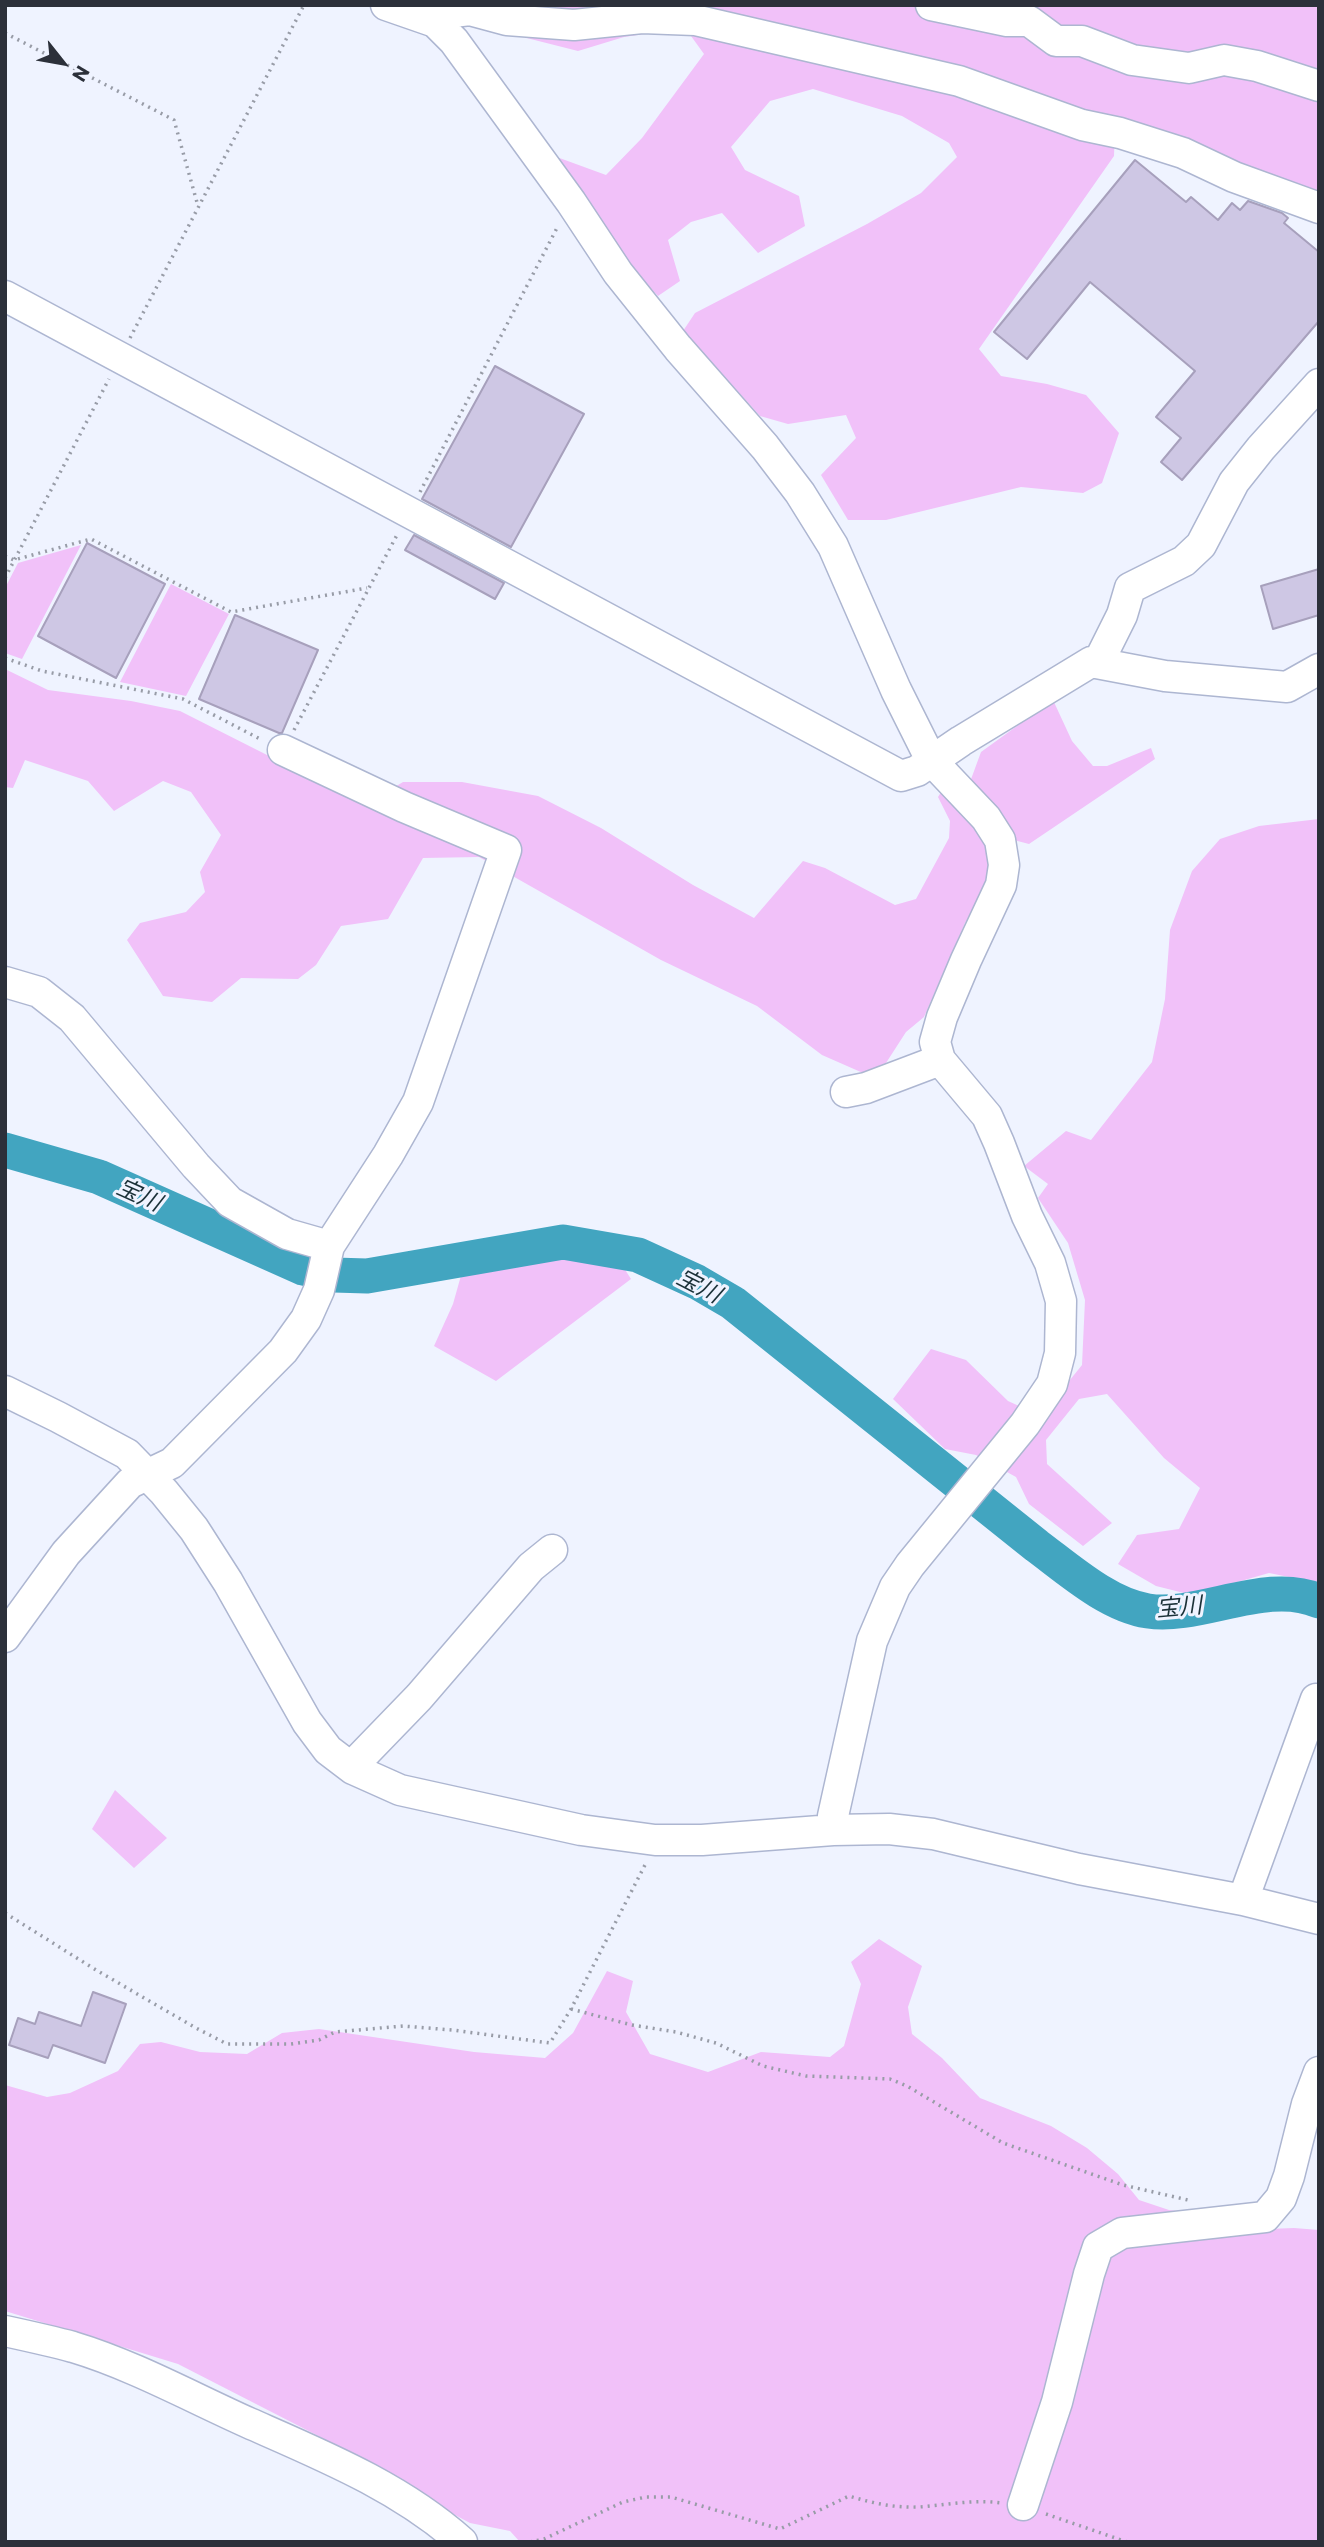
<!DOCTYPE html>
<html>
<head>
<meta charset="utf-8">
<style>
	body { margin:0 }
	#map { position:relative; width:1324px; height:2547px; overflow:hidden; background:#eff3ff; font-family:Commissioner,sans-serif }
	canvas { display:block }
	.frame { position:absolute; inset:0; border:7px solid #2c303a; pointer-events:none }
	.north { position:absolute; left:28px; top:28px; width:70px; height:70px; -webkit-text-stroke:5px #eff3ff; paint-order:stroke; rotate:121deg; font-size:19px; font-weight:700; line-height:28px; text-align:center; color:#2c303a }
	.north::after { content:''; display:block; margin:auto; width:24px; height:32px; background:#2c303a; clip-path:polygon(50% 0,100% 100%,50% 72%,0 100%) }
</style>
</head>
<body>
<div id="map">
<canvas width="1324" height="2547"></canvas>
<div class="frame"></div>
<div class="north">N</div>
</div>
<script>
const ctx = document.querySelector('canvas').getContext('2d');
ctx.lineJoin = 'round';
function fillPath(path, color) {
  ctx.fillStyle = color;
  ctx.fill(path, 'evenodd');
}
function stroke(path, color, width, dash) {
  ctx.strokeStyle = color;
  ctx.lineWidth = width;
  ctx.lineCap = dash ? 'butt' : 'round';
  ctx.setLineDash(dash || []);
  ctx.stroke(path);
}
function label(font, color, halo, rows, align = 'center') {
  ctx.font = font + ' Commissioner,"Noto Sans JP",sans-serif';
  ctx.lineWidth = 6;
  ctx.setLineDash([]);
  ctx.textBaseline = 'middle';
  ctx.strokeStyle = halo;
  ctx.fillStyle = color;
  for (const [text, x, y, turn = 0] of rows) {
    ctx.save();
    ctx.translate(x, y);
    ctx.rotate((+turn || 0) * Math.PI / 180);
    ctx.textAlign = isNaN(turn) ? turn : align;
    if (halo) ctx.strokeText(text, 0, 0);
    ctx.fillText(text, 0, 0);
    ctx.restore();
  }
}
fillPath(new Path2D(`
	M465,5H1319V201L1115,126L1114,156L979,349L1001,376L1047,384L1086,395L1119,433L1102,483L1083,493L1021,487L886,520H848L821,475L856,438L846,415L788,424L760,416L683,331L695,313L867,224L921,193L957,157L949,143L902,116L813,89L770,101L731,147L745,170L799,196L805,226L758,253L722,213L691,222L668,240L680,281L658,296L626,262L554,156L606,175L642,138L704,54L691,36L665,31L624,37L578,51L495,30Z
	M81,545L22,659L5,653V588L18,563Z
	M171,584L229,614L186,696L120,682Z
	M5,669L48,690L131,701L180,711L271,757L375,799L403,782H462L538,796L601,828L693,885L754,918L803,861L825,868L895,905L916,899L949,838L950,821L938,797L943,789L970,782L981,752L1053,700L1072,741L1093,766H1107L1151,748L1155,759L1029,844L1010,839L965,923L924,1017L906,1032L886,1063L863,1073L822,1055L757,1006L661,960L479,857L423,858L388,919L341,926L316,965L298,979L241,978L212,1002L163,996L127,940L140,923L186,912L205,892L200,872L221,835L191,792L163,781L114,811L88,781L25,760L13,788L5,787Z
	M1319,819V1583L1269,1573L1192,1595L1156,1586L1118,1564L1137,1535L1179,1529L1200,1488L1164,1458L1107,1394L1079,1399L1046,1440L1047,1464L1112,1523L1083,1546L1029,1504L1016,1477L976,1455L945,1449L893,1399L931,1349L966,1360L1008,1401L1041,1416L1082,1365L1085,1300L1068,1243L1038,1198L1048,1184L1024,1166L1066,1131L1091,1140L1152,1062L1165,999L1170,930L1192,871L1220,839L1259,826Z
	M570,1257L595,1260L624,1268L631,1279L496,1381L434,1346L453,1304L462,1272L549,1258Z
	M115,1790L167,1838L134,1868L92,1829Z
	M879,1939L922,1966L908,2007L912,2034L942,2058L980,2098L1051,2126L1087,2148L1118,2174L1139,2200L1169,2210L1216,2215L1241,2230L1294,2228L1319,2230V2542H520L510,2531L470,2523L429,2501L375,2465L178,2364L5,2311V2085L47,2097L70,2093L118,2071L140,2044L161,2042L200,2052L247,2054L282,2033L319,2029L474,2052L545,2058L573,2033L607,1971L633,1981L626,2012L650,2054L708,2072L761,2052L830,2057L844,2046L861,1984L851,1962Z`), '#f1c1f9');
stroke(new Path2D(`
	M5,1150L99,1177L303,1268L334,1275L367,1276L563,1242L638,1255L697,1282L733,1303L1037,1546C1068,1569 1108,1605 1148,1611C1200,1619 1267,1578 1319,1601`), '#42a5c0', 35);
const building = new Path2D(`
	M1135,160L1186,202L1191,197L1218,220L1232,203L1240,210L1248,201L1282,213L1288,218L1284,223L1319,252V321L1182,480L1161,462L1181,438L1156,417L1195,371L1090,282L1027,359L994,332Z
	M495,366L584,414L511,547L422,499Z
	M414,535L504,583L495,599L405,550Z
	M87,543L165,584L116,678L38,636Z
	M1319,569V615L1273,629L1261,586Z
	M235,615L318,650L282,733H279L199,699Z
	M93,1992L126,2004L105,2063L53,2045L48,2058L9,2045L18,2018L35,2024L39,2012L81,2026Z`);
fillPath(building, '#cec7e4');
stroke(building, '#a7a0bc', 2);
const minor = new Path2D(`
	M386,5L435,22L444,13L470,10L507,20L574,25L642,18L695,20L959,81L1082,125L1120,133L1183,153L1234,177L1319,208
	M931,5L1007,21H1029L1056,41H1082L1132,60L1189,68L1224,60L1257,66L1319,86
	M435,22L454,41L571,202L618,273L678,348L765,447L800,493L833,546L896,690L931,760L986,818L1000,840L1004,865L1001,885L966,960L942,1017L935,1042L940,1060L987,1116L999,1143L1027,1216L1050,1263L1061,1301L1060,1353L1052,1384L1025,1424L910,1565L895,1587L872,1641L833,1816V1830
	M5,296L901,776L917,771L961,741L1091,662L1165,676L1287,687L1319,669
	M1098,663L1122,615L1130,588L1184,561L1201,545L1234,482L1261,448L1319,384
	M5,982L39,992L72,1018L196,1166L230,1202L287,1234L329,1246
	M846,1092L866,1088L940,1060
	M5,1391L58,1417L127,1454L164,1492L194,1529L228,1582L307,1722L328,1750L353,1769L400,1790L581,1830L655,1840H702L833,1830L889,1829L933,1834L1079,1869L1243,1900L1319,1919
	M5,1637L66,1553L130,1483L172,1463L283,1351L306,1319L319,1290L329,1246L388,1155L418,1102L506,850L404,807L283,750
	M353,1769L360,1758L419,1697L531,1567L552,1550
	M1243,1900L1316,1699
	M5,2331C28,2336 51,2341 73,2347C133,2365 191,2397 249,2423C324,2456 400,2487 462,2542
	M1023,2505L1057,2402L1089,2274L1098,2247L1122,2233L1265,2217L1281,2198L1289,2176L1307,2104L1319,2072`);
stroke(minor, '#adb6d1', 33);
stroke(new Path2D(`
	M5,33L174,120L198,206
	M130,338L304,5
	M420,492L558,226
	M5,556L14,560L91,539L231,612L367,588
	M5,578L109,379
	M5,658L42,671L183,699L262,740
	M294,730L398,533
	M5,1913L96,1970L196,2028L227,2044H291L319,2040L335,2032L403,2026L452,2030L550,2043L571,2009L646,1863
	M571,2009L632,2025L676,2032L716,2043L763,2066L806,2076L890,2079L907,2086L1003,2143L1123,2185L1188,2200
	M1046,2514L1127,2542
	M530,2542L544,2539L623,2502L646,2497H671L780,2529L849,2496C872,2503 894,2508 919,2507C947,2505 974,2499 1002,2503`), '#989ca7', 3.5, [2, 5]);
stroke(minor, '#fff', 30);
label('italic 23px', '#1b3138', '#eff3ff', [
	["宝川",139,1195,24],
	["宝川",699,1286,27],
	["宝川",1179,1607,-5]
]);
</script>
</body>
</html>
